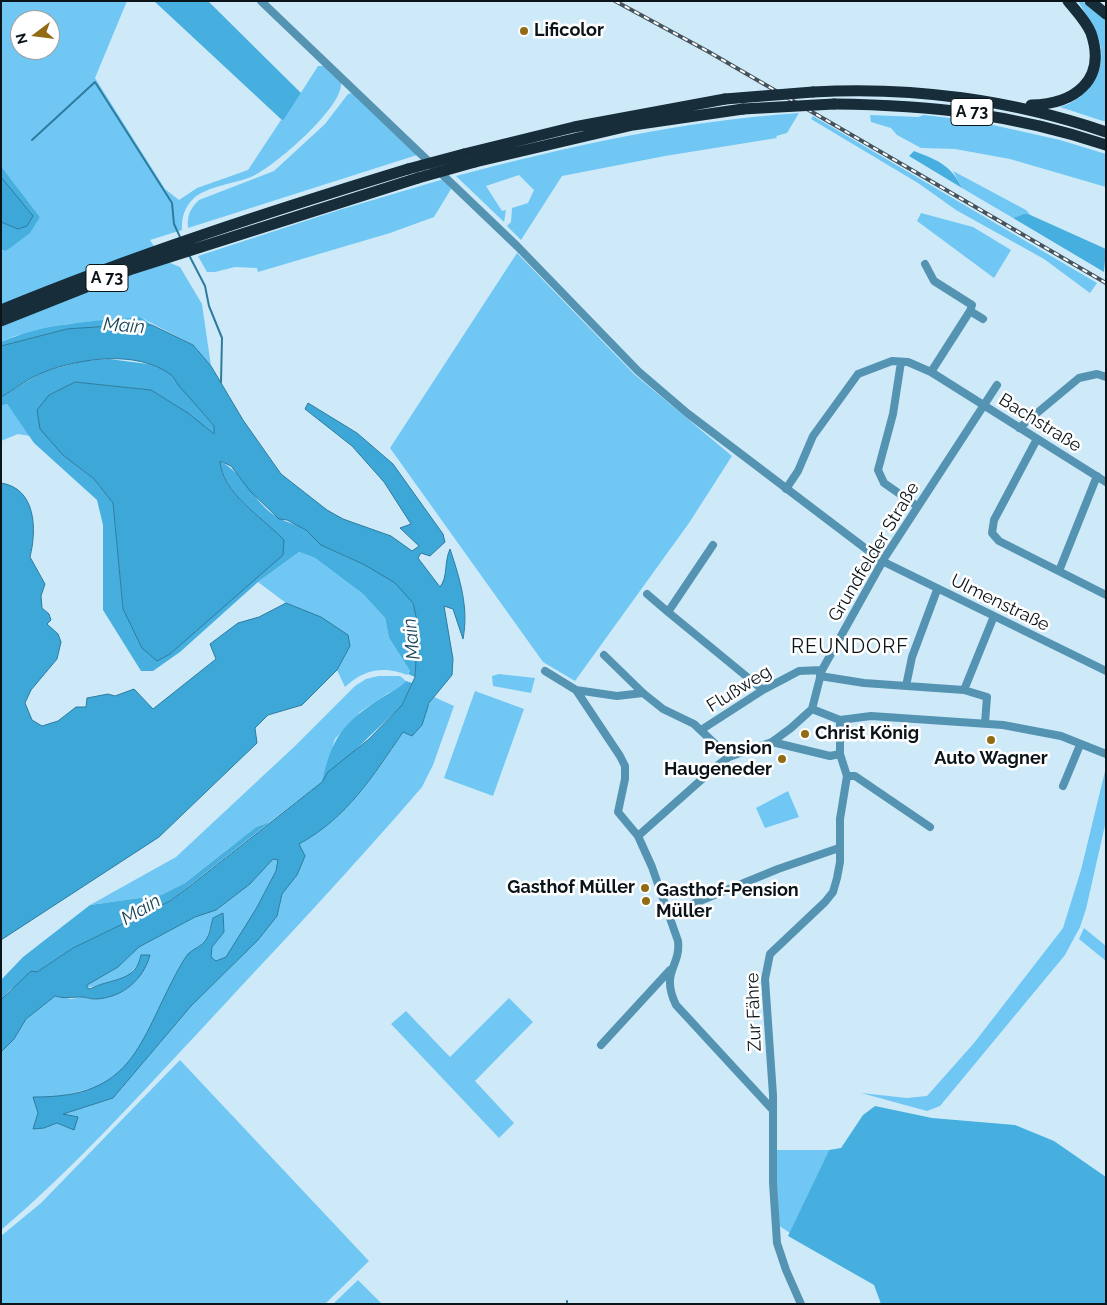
<!DOCTYPE html>
<html>
<head>
<meta charset="utf-8">
<style>
	body { margin:0 }
	#map { position:relative; width:1107px; height:1305px; overflow:hidden; background:#ceeaf9; font-family:Raleway,sans-serif }
	canvas { display:block }
	.frame { position:absolute; inset:0; border:2px solid #0a1419; pointer-events:none }
	.north { position:absolute; left:10px; top:10px; width:50px; height:50px; box-sizing:border-box; background:#fff; border:1px solid #9da1a3; border-radius:50%; rotate:255deg; font-size:14px; font-weight:700; line-height:20px; text-align:center; color:#0a1419 }
	.north::after { content:''; display:block; margin:auto; width:18px; height:22px; background:#926c14; clip-path:polygon(50% 0,100% 100%,50% 72%,0 100%) }
</style>
</head>
<body>
<div id="map">
<canvas width="1107" height="1305"></canvas>
<div class="frame"></div>
<div class="north">N</div>
</div>
<script>
const ctx = document.querySelector('canvas').getContext('2d');
ctx.lineJoin = 'round';
function fillPath(path, color) {
  ctx.fillStyle = color;
  ctx.fill(path, 'evenodd');
}
function stroke(path, color, width, dash) {
  ctx.strokeStyle = color;
  ctx.lineWidth = width;
  ctx.lineCap = dash ? 'butt' : 'round';
  ctx.setLineDash(dash || []);
  ctx.stroke(path);
}
function label(font, color, halo, rows, align = 'center') {
  ctx.font = font + ' Raleway,sans-serif';
  ctx.lineWidth = 5;
  ctx.setLineDash([]);
  ctx.textBaseline = 'middle';
  ctx.strokeStyle = halo;
  ctx.fillStyle = color;
  for (const [text, x, y, turn = 0] of rows) {
    ctx.save();
    ctx.translate(x, y);
    ctx.rotate((+turn || 0) * Math.PI / 180);
    ctx.textAlign = isNaN(turn) ? turn : align;
    if (halo) ctx.strokeText(text, 0, 0);
    ctx.fillText(text, 0, 0);
    ctx.restore();
  }
}
fillPath(new Path2D(`
	M1,1H127L95,78L165,189L179,200L197,188L248,170L281,120L283,121L318,66H324L341,82C345,106 273,168 251,177C233,184 208,186 194,198C185,206 181,218 182,230L150,240L163,260L180,267L202,304L211,366L193,345L140,317L67,324L15,336L1,342V250L6,251L40,217L1,166ZM20,20H50V50H20Z
	M1078,1H1082L1106,20V122L1060,107C1086,100 1107,71 1100,44C1096,28 1086,15 1078,1Z
	M352,93L417,155L188,228C187,215 190,209 199,200L274,171L325,124L348,94Z
	M799,113L787,133L776,136L777,138L665,156L562,176L521,240L507,226L511,222L512,208L528,203L534,190L519,175L486,186L502,211L506,210L504,222L456,176C569,146 682,121 799,113Z
	M870,115L918,117L924,115L975,121L1060,140L1106,154V187L1010,159L955,149L921,148L897,135L891,128L871,122Z
	M813,116L1097,283L1090,293L1044,259L956,210L918,183L811,119Z
	M953,171L1026,210L1030,214L1026,213L1013,218L962,188Z
	M444,179L451,189L434,217L390,233L258,272L257,268L235,267L215,272H207L198,256L339,210Z
	M921,213L973,227L1011,250L994,278L917,221Z
	M517,253L634,374L732,456L689,523L575,681L543,662L390,448Z
	M7,404L30,436L18,434L1,441V406Z
	M299,552L315,558L363,594L385,618L389,638L410,671L407,675C384,666 364,669 345,687L337,670L350,646L321,617L286,603L258,582Z
	M499,674L535,678L531,693L493,686L492,676Z
	M378,676H400L406,681L400,688L388,693L360,712L335,739L322,782L270,822L256,827L185,883L161,895L90,905L176,857L295,746L355,686L366,679Z
	M475,691L524,709L493,796L444,778Z
	M434,697L454,706L433,765L422,787C349,872 272,953 196,1035C133,1102 71,1171 1,1230V1052L14,1039L26,1019L55,996L71,999L83,997L95,1000L128,988L139,963L126,978L87,988V985L118,967L139,947L195,917L216,910L250,884L273,859L278,860L276,871L256,909L226,958L216,961L211,957L212,947L224,932L223,913L213,918L206,940L188,955L179,968L141,1046L123,1069L100,1086L57,1097L44,1128L57,1123L74,1129L62,1114L113,1098L191,1006L258,940L277,916L282,894L297,875L298,844C346,819 375,775 403,732L412,735C424,722 424,710 434,697Z
	M1106,767V821L1086,909L1080,927L1065,955L940,1106L927,1111L861,1093L907,1098L927,1096L974,1043L1063,928L1081,870Z
	M788,791L799,817L765,828L756,808Z
	M1084,928L1106,946V961L1079,939Z
	M509,998L533,1022L475,1081L514,1123L499,1138L391,1024L406,1011L450,1057Z
	M180,1060L369,1261L325,1304H1V1236L41,1203Z
	M776,1150H829L790,1233L778,1225Z
	M358,1280L382,1304H333Z`), '#70c7f3');
fillPath(new Path2D(`
	M154,1H208L301,93L283,121Z
	M914,151C937,160 951,165 962,188L909,156Z
	M1,166L40,217L30,233L6,251L1,250V222L18,229L1,177Z
	M1026,213L1106,249L1104,272L1013,218Z
	M140,317L152,325L67,329L1,346V342C44,323 94,321 140,317Z
	M109,359L156,365L172,375L214,426V434L188,414L151,390L75,382L49,395L63,455L94,479L113,503L123,609L283,540C260,515 226,496 219,461C244,472 255,506 279,518C287,523 298,524 306,530C312,535 316,542 323,545C352,562 394,571 412,602C422,619 416,658 415,677L408,674L410,671L389,638L385,618L363,594L315,558L299,552L258,582L180,652L153,671H141L103,610V525L97,500L34,443L7,404L1,406V397L43,372L83,361Z
	M406,681L412,683L402,705L322,782C332,737 343,723 381,698C390,692 399,689 406,681Z
	M270,822L170,901L73,948L10,990L1,1000V980L23,957L90,905L161,895L185,883L256,827Z
	M875,1106L932,1118L1015,1125L1054,1141L1106,1177V1304H881L874,1285L788,1236L829,1150L841,1148L863,1115Z`), '#47afdf');
const water = new Path2D(`
	M1,177L33,216L27,226L18,229L1,222Z
	M127,325H152L193,345L211,366L243,420L281,474L327,510L343,519L391,536L412,551L419,546L400,528L411,524L384,482L352,446L305,409L308,403L357,433L393,464L443,534L445,542L430,556L421,553L418,558L440,587C448,577 444,562 450,549C460,579 469,608 463,639L453,609L444,606L453,659L452,675L429,703L422,725L412,736L403,732C373,776 347,818 299,844L305,856L297,875L282,894L277,916L258,940L191,1006L113,1098L63,1114L78,1117L74,1130L57,1123L44,1128L33,1129L38,1113L33,1097C134,1098 138,1044 178,970C181,965 184,959 188,954C193,949 202,946 206,940C210,934 211,924 213,918L223,913L224,932L212,947L211,957L216,961L226,957L256,909L276,871L278,860L273,859L250,884L216,910L195,917L139,947L118,967L87,985V988L90,989C110,978 136,983 141,955H150C143,980 123,997 97,999C92,1000 87,997 82,997C71,997 65,999 55,996L26,1019L14,1039L1,1052V1000L31,971L37,972L73,948L170,901L190,886L322,782L328,772L369,739L402,705L415,677L418,625L413,603L395,583L365,565L321,545L306,530L287,520L279,519L250,491L231,466L220,461C222,493 262,517 284,540L283,555L170,654L157,661L142,648L123,609L113,503L94,479L63,455L40,429L37,410L49,395L75,382L151,390L188,413L214,434V426C203,413 191,399 179,386C176,382 174,377 170,374C136,350 81,358 44,372C29,378 15,389 1,397V346L67,329Z
	M1,483C36,488 37,529 30,557L45,584L41,596L42,608L49,614L51,620L47,624L58,634L61,642L57,659L31,690L25,703L32,720L42,726L58,721L76,707H86L87,698L108,694L115,696L134,689L153,709L216,659L210,644L238,623L259,617L286,603L321,617L348,635L350,646L337,670L302,705L268,715L255,728L257,743L159,837L1,940Z`);
fillPath(water, '#3da7d7');
stroke(water, '#2e7b9e', 1);
stroke(new Path2D(`
	M32,140L95,82L172,203L174,224L180,237
	M189,255L205,286L209,306L222,338L221,382
	M567,1301V1304`), '#2e7b9e', 2);
stroke(new Path2D(`
	M261,1L517,246L638,371L687,413L882,561L1106,671
	M925,264L934,281L972,305L970,311
	M901,362L893,414L878,470L884,483L917,506
	M931,372L970,311L983,319
	M1019,428L1079,378L1097,374L1106,377
	M1037,439L994,520L992,533L999,541L1106,595
	M786,489L798,471L813,436L858,374L892,361L908,362L931,372L1106,482
	M713,545L668,612L763,690
	M1059,571L1097,476
	M647,594L668,612
	M604,655L643,693L663,709L694,724L729,757
	M545,671L576,690L620,756L625,766V779L618,812L638,836L652,867L678,941C681,967 660,971 676,1005L772,1109
	M820,676L864,683L964,690L987,697L985,723
	M906,686L912,657L937,590
	M576,690L617,696L643,693
	M964,690L994,616
	M812,709L840,720L871,716L1003,725L1061,736L1106,754
	M701,730L763,690L799,671L822,670
	M772,742L830,756L840,754
	M847,776H855L930,827
	M1063,786L1080,745
	M638,836L718,765L729,757L772,742L791,728L812,709L822,670L885,557L997,385
	M668,914L778,869L839,848
	M601,1045L670,970
	M801,1304L786,1270L777,1243L773,1183V1095L765,979L770,954L825,902L833,892L837,878L840,862V819L847,776L840,754V720`), '#5593b3', 8);
stroke(new Path2D(`
	M1090,1L1106,14
	M813,92C912,86 1013,100 1106,132
	M834,104C931,105 1013,114 1106,145
	M1031,105C1075,104 1107,80 1091,33C1086,21 1076,11 1068,1
	M464,154L574,127L725,99
	M475,162L633,125L743,109
	M1,310C134,255 271,211 408,169
	M1,321L132,269L418,178`), '#172d39', 11);
const rail = new Path2D(`
	M615,1L709,52L1106,283`);
stroke(rail, '#45545c', 4);
stroke(rail, '#fff', 2, [5.5]);
stroke(new Path2D(`
	M725,99L813,92
	M743,109L834,104
	M408,169L464,154
	M418,178L475,162`), '#172d39', 11);
for (const [x, y, r, color] of [
	[524,31,5,"#926c14"],
	[805,734,5,"#926c14"],
	[991,740,5,"#926c14"],
	[782,759,5,"#926c14"],
	[645,888,5,"#926c14"],
	[646,901,5,"#926c14"]
]) {
  const dot = new Path2D();
  dot.arc(x, y, r, 0, 2 * Math.PI);
  ctx.fillStyle = color;
  ctx.fill(dot);
  stroke(dot, '#fff', 2);
}
for (const [x, y, w] of [
	[972,112,42],
	[107,278,42]
]) {
  const box = new Path2D();
  box.roundRect(x - w / 2, y - 13.5, w, 27, 4);
  ctx.fillStyle = '#fff';
  ctx.fill(box);
  stroke(box, '#0a1419', 1);
}
label('bold 16px', '#0a1419', null, [
	["A 73",972,112],
	["A 73",107,278]
]);
label('bold 18px', '#0a1419', '#fff', [
	["Lificolor",534,31],
	["Christ König",815,734],
	["Pension",772,749,"right"],
	["Haugeneder",772,770,"right"],
	["Auto Wagner",991,759,"center"],
	["Gasthof Müller",635,888,"right"],
	["Gasthof-Pension",656,891],
	["Müller",656,912]
], 'left');
label('18px', '#0a1419', '#fff', [
	["Bachstraße",1040,423,32],
	["Grundfelder Straße",874,552,-59],
	["Ulmenstraße",1000,603,26],
	["Flußweg",739,689,-32],
	["Zur Fähre",754,1012,-92]
]);
label('italic 19px', '#1b475c', '#fff', [
	["Main",124,326,4],
	["Main",412,639,-96],
	["Main",141,910,-30]
]);
ctx.letterSpacing = '1px';
label('20px', '#0a1419', '#fff', [
	["REUNDORF",850,647]
]);
ctx.letterSpacing = '0px';
</script>
</body>
</html>
